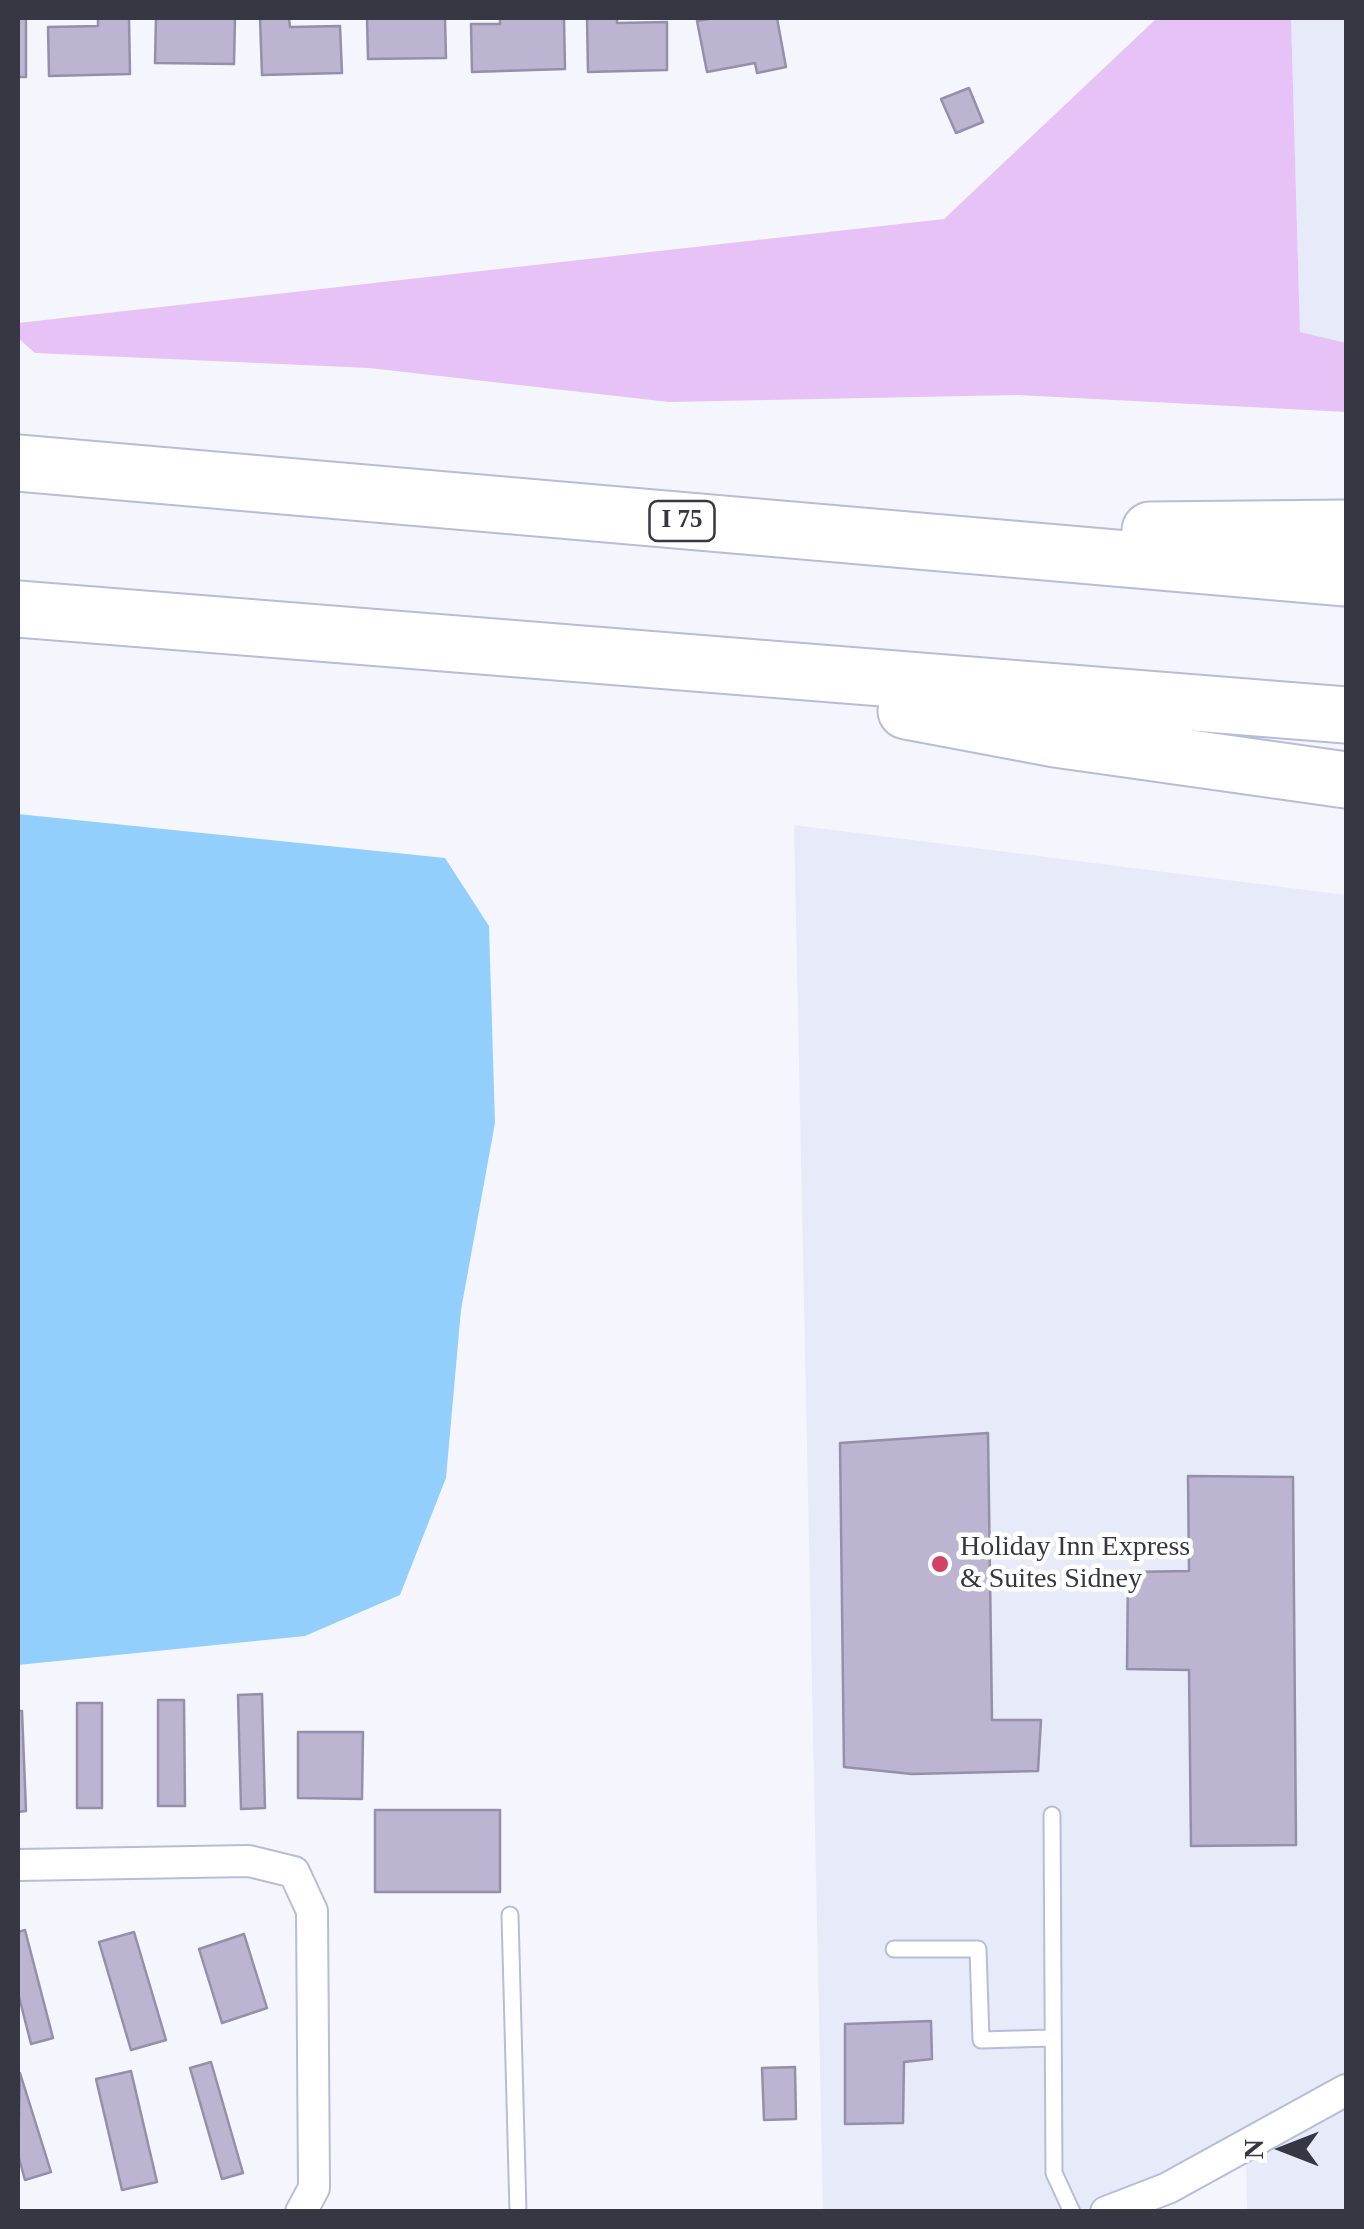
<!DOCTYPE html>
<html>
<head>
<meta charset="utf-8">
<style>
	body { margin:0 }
	#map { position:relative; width:1364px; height:2229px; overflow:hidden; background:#f5f6fd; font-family:Georgia,serif }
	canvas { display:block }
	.frame { position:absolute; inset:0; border:20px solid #363743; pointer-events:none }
	.north { position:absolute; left:1234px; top:2099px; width:100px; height:100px; -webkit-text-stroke:8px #fff; paint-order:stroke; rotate:270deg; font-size:28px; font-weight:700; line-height:40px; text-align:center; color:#363743 }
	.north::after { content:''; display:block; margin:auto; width:35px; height:45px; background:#363743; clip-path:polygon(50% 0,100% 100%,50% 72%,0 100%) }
</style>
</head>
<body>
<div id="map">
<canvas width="1364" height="2229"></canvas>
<div class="frame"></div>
<div class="north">N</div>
</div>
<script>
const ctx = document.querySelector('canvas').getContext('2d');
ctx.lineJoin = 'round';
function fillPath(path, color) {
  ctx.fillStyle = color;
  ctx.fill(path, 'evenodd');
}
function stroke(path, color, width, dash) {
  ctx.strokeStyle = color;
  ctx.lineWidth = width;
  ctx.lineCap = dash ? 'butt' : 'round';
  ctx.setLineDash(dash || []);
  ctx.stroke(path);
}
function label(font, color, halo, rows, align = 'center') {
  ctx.font = font + ' Georgia,serif';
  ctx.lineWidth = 9;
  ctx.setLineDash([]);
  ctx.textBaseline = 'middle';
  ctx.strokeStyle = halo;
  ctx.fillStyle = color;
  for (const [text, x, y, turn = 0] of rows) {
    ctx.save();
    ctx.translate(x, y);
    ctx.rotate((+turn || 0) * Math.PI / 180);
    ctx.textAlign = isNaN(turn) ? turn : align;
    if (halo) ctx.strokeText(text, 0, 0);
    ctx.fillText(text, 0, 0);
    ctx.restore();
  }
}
fillPath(new Path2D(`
	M1291,18H1346V343L1300,333Z
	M794,825L1346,895V2211H1247L1246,2145L1106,2211H823Z`), '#e7eaf9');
fillPath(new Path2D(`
	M1157,18H1291L1300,332L1346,343V412L1017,395L669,402L369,368L35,353L18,338V323L944,219Z`), '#e7c2f7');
fillPath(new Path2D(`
	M18,814L445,858L489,926L495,1123L461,1310L446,1478L400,1595L305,1636L18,1665Z`), '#93cffc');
const building = new Path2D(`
	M18,18H26V77H18Z
	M98,18H129L130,74L49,76L48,27L98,26Z
	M156,18H235L234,64L155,63Z
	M260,18H289L290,27L340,26L342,73L262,75Z
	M367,18H445L446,58L368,59Z
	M500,18H564L565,69L472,72L471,24H500Z
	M587,18H617V23L667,22V70L588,72Z
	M714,18H777L786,67L757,73L755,63L707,72L697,21Z
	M969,88L983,122L956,133L941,99Z
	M988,1433L992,1720H1041L1038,1771L912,1774L844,1767L840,1443Z
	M1188,1476L1293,1477L1296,1845L1191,1846L1189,1670L1127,1669L1128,1572L1189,1571Z
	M262,1694L265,1808L241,1809L238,1695Z
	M158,1700H184L185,1806H158Z
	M77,1703H102V1808H77Z
	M18,1711H22L26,1811L18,1812Z
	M298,1732H363L362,1799L298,1798Z
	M375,1810H500V1892H375Z
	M25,1930L53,2038L31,2044L18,1993V1932Z
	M134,1932L166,2040L131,2050L99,1942Z
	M244,1934L267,2008L222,2023L199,1949Z
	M931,2021L932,2059L904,2062L903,2123L845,2124V2024Z
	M211,2062L243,2173L222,2179L190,2068Z
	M795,2067L796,2119L764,2120L762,2068Z
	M131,2071L157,2182L122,2190L96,2079Z
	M20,2073L51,2172L25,2180L18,2155Z`);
fillPath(building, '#bcb5d2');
stroke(building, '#968faa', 2.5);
const service = new Path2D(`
	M1052,1815L1054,2173L1072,2212
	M510,1915L518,2212
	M894,1949H978L981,2040L1052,2038`);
const minor = new Path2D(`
	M18,1865L249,1861L294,1872L312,1911L314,2188L301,2212
	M1106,2212L1168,2188L1346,2090`);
const motorway = new Path2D(`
	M18,463L1346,578
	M1150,530L1346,528
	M18,609L1346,715
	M906,711L1055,739L1346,780`);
stroke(service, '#b7bcd9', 19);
stroke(minor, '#b7bcd9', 34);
stroke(motorway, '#b7bcd9', 59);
stroke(service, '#fff', 15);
stroke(minor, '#fff', 30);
stroke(motorway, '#fff', 55);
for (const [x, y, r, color] of [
	[940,1564,10,"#d24264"]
]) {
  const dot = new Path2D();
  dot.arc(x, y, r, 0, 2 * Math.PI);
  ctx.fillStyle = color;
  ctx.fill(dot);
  stroke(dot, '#fff', 4);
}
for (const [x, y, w] of [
	[682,521,65]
]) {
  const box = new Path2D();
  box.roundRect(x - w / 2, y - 20, w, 40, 8);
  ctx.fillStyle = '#fff';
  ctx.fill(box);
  stroke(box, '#363743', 2.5);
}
label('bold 25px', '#363743', null, [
	["I 75",682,521]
]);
label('28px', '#363743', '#fff', [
	["Holiday Inn Express",960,1548],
	["& Suites Sidney",960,1580]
], 'left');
</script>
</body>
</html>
